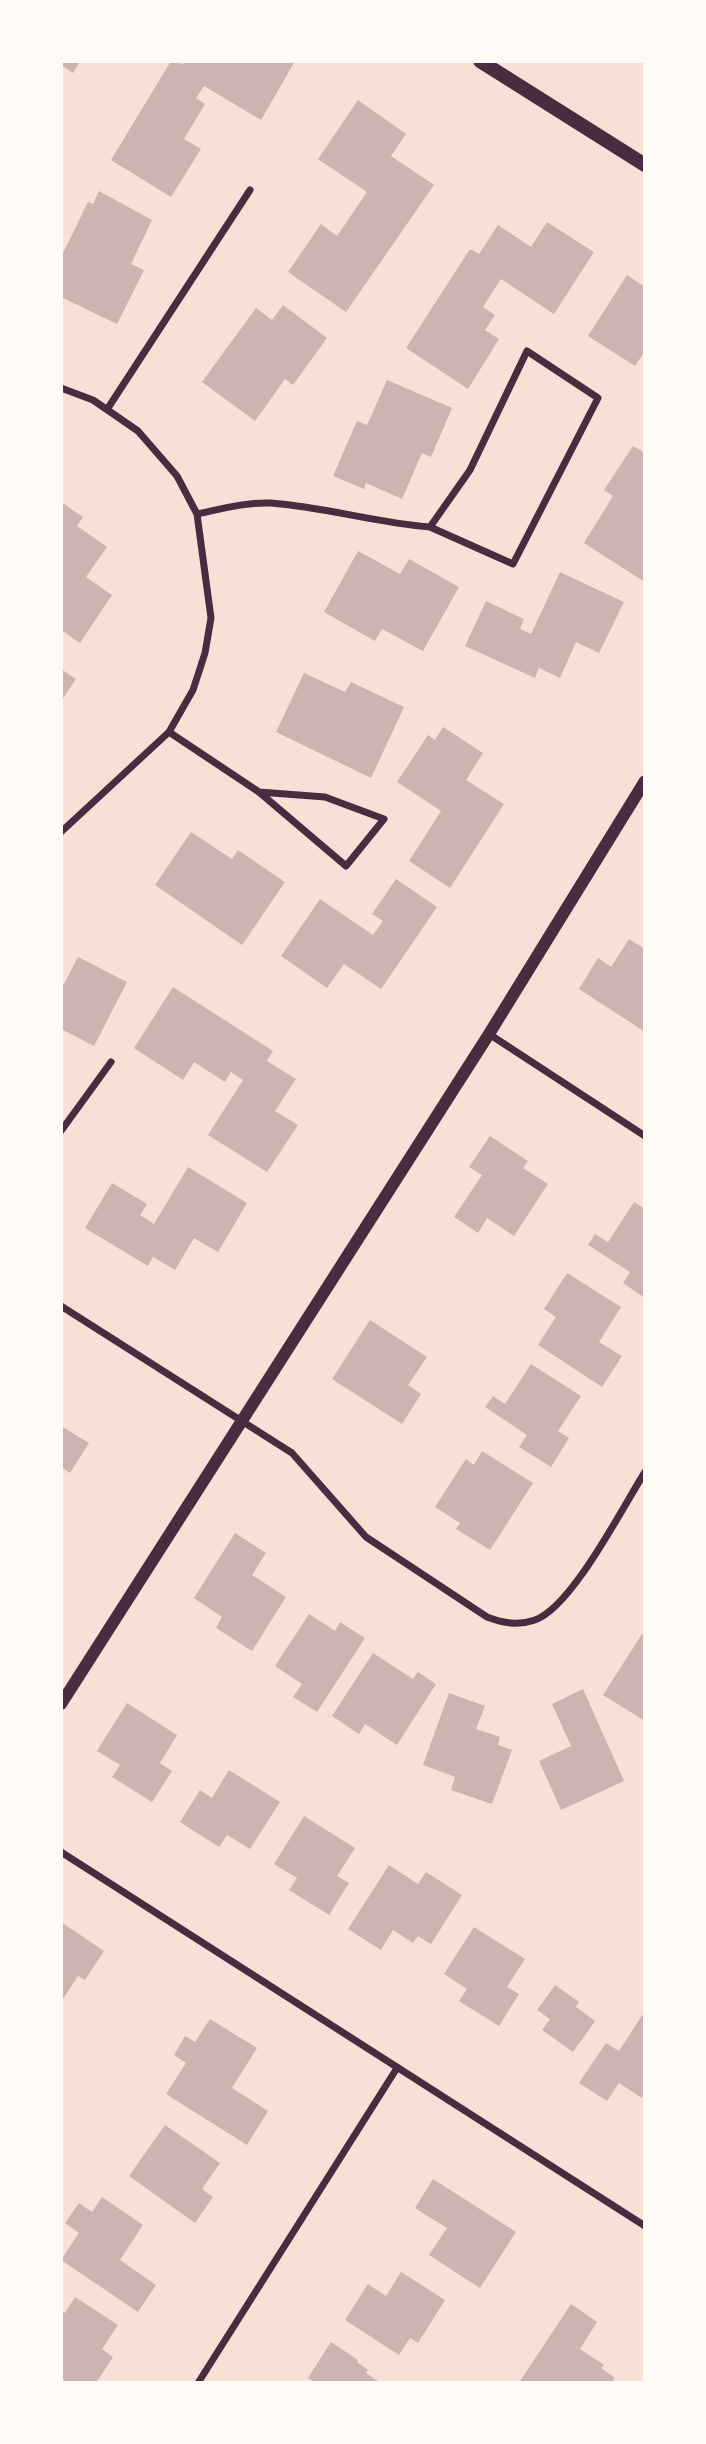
<!DOCTYPE html>
<html>
<head>
<meta charset="utf-8">
<style>
	body { margin:0 }
	#map { position:relative; width:706px; height:2444px; overflow:hidden; background:#f7e1d7; font-family:Signika,sans-serif }
	canvas { display:block }
	.frame { position:absolute; inset:0; border:63px solid #fffaf5; pointer-events:none }
</style>
</head>
<body>
<div id="map">
<canvas width="706" height="2444"></canvas>
<div class="frame"></div>
</div>
<script>
const ctx = document.querySelector('canvas').getContext('2d');
ctx.lineJoin = 'round';
function fillPath(path, color) {
  ctx.fillStyle = color;
  ctx.fill(path, 'evenodd');
}
function stroke(path, color, width, dash) {
  ctx.strokeStyle = color;
  ctx.lineWidth = width;
  ctx.lineCap = dash ? 'butt' : 'round';
  ctx.setLineDash(dash || []);
  ctx.stroke(path);
}
fillPath(new Path2D(`
	M61,61H80L73,73L61,65Z
	M171,61L183,64L185,61H295L261,120L204,86L196,98L205,104L184,139L201,149L171,197L111,160Z
	M358,100L406,134L391,156L434,185L346,312L288,272L321,224L337,236L367,192L318,159Z
	M99,191L152,220L131,264L144,270L117,324L61,297V257L88,202L93,204Z
	M547,222L594,252L554,314L501,279L483,307L495,315L485,330L499,339L468,389L406,348L470,249L479,254L498,225L531,247Z
	M627,275L645,287V351L635,366L588,336Z
	M283,305L327,338L293,385L285,379L255,421L202,382L256,308L272,320Z
	M387,380L452,408L431,457L422,453L402,499L366,483L364,489L333,476L357,421L367,425Z
	M633,446L645,453V582L584,543L613,496L604,490Z
	M61,502L83,517L77,526L107,547L86,577L112,595L80,643L61,630Z
	M358,551L400,574L409,559L459,587L423,651L382,629L375,641L324,612Z
	M560,572L624,602L599,653L576,642L560,678L539,668L535,678L465,646L486,601L524,619L520,629L531,634Z
	M61,669L76,679L61,701Z
	M304,673L345,692L351,682L404,707L371,778L276,732Z
	M443,727L483,753L466,780L504,804L450,888L409,861L441,811L397,782L428,735L435,740Z
	M191,832L232,859L238,850L285,882L242,945L155,885Z
	M396,879L437,907L381,989L344,964L327,988L281,956L320,899L373,935L383,921L372,914Z
	M629,939L645,949V1032L579,989L598,958L611,967Z
	M78,957L127,982L94,1046L61,1029V982L64,984Z
	M173,987L273,1051L267,1061L296,1079L275,1111L298,1125L267,1172L208,1135L243,1080L231,1072L225,1082L194,1062L183,1080L134,1048Z
	M490,1136L528,1161L523,1168L548,1184L514,1236L487,1218L478,1233L454,1217L482,1175L469,1167Z
	M188,1167L247,1203L218,1252L194,1238L175,1270L153,1257L148,1266L85,1228L112,1183L147,1204L140,1215L154,1224Z
	M634,1202L645,1209V1298L623,1283L630,1272L588,1245L595,1234L608,1242Z
	M567,1273L621,1307L599,1342L622,1356L602,1387L538,1345L556,1317L544,1309Z
	M370,1320L427,1357L408,1385L421,1394L402,1424L332,1379Z
	M531,1364L581,1396L558,1431L569,1438L551,1467L519,1447L527,1435L485,1407L493,1396L505,1404Z
	M61,1426L89,1443L70,1473L61,1467Z
	M482,1451L533,1483L490,1550L456,1529L460,1523L435,1507L466,1459L474,1465Z
	M235,1533L266,1553L252,1575L286,1597L252,1651L216,1628L222,1617L194,1598Z
	M309,1614L335,1631L340,1622L365,1638L317,1712L293,1697L302,1684L275,1666Z
	M642,1634L645,1636V1721L603,1695Z
	M373,1653L413,1679L418,1672L436,1684L397,1745L365,1724L359,1734L332,1716Z
	M583,1689L624,1781L561,1810L539,1761L571,1746L552,1704Z
	M449,1693L485,1706L476,1729L500,1737L498,1745L512,1750L492,1804L451,1790L455,1777L423,1765Z
	M127,1703L177,1735L160,1763L172,1771L152,1802L112,1777L120,1765L97,1751Z
	M229,1770L280,1802L250,1849L227,1835L219,1847L180,1822L200,1790L212,1798Z
	M304,1816L355,1848L337,1876L349,1883L329,1915L289,1890L297,1878L274,1864Z
	M389,1865L418,1884L426,1872L462,1895L431,1944L418,1936L413,1943L393,1930L381,1950L348,1929Z
	M61,1922L104,1951L85,1980L78,1976L61,2002Z
	M474,1927L525,1959L507,1987L519,1994L499,2026L459,2001L467,1989L444,1974Z
	M555,1985L579,2002L576,2007L595,2021L573,2052L542,2030L550,2019L537,2010Z
	M645,2011V2093L642,2098L619,2083L607,2101L579,2083L606,2043L619,2051Z
	M210,2019L257,2048L232,2088L268,2111L247,2145L166,2094L186,2063L174,2055L185,2036L195,2042Z
	M165,2125L220,2163L202,2189L213,2197L195,2223L129,2176Z
	M433,2179L516,2232L480,2288L429,2255L447,2228L415,2208Z
	M102,2197L143,2225L120,2260L156,2285L138,2312L61,2260L79,2233L65,2223L79,2203L92,2212Z
	M401,2272L445,2300L418,2343L410,2338L399,2355L345,2320L368,2284L386,2296Z
	M75,2297L118,2325L102,2349L113,2357L96,2383H68L61,2378V2310L65,2313Z
	M571,2304L597,2322L580,2349L604,2365L601,2368L615,2378L611,2383H522L520,2381Z
	M331,2342L358,2360L357,2362L368,2370L366,2373L381,2383H316L308,2378Z`), '#ccb4b1');
stroke(new Path2D(`
	M527,351L598,398L513,564L430,527L470,470Z
	M61,388L93,400L138,431L177,476L197,514L211,618L205,653L193,690L169,732L61,832
	M108,408L250,190
	M197,514C221,509 246,502 271,503C325,507 377,523 430,527
	M169,732L259,792L346,866L384,819L325,797L259,792
	M489,1034L645,1136
	M61,1131L111,1062
	M61,1306L292,1453L366,1537L487,1617C503,1623 518,1626 535,1620C572,1607 622,1508 645,1472
	M61,1852L645,2226
	M198,2383L397,2068`), '#4a2c40', 7);
stroke(new Path2D(`
	M61,1704L489,1034L645,781`), '#4a2c40', 12);
stroke(new Path2D(`
	M480,61L645,165`), '#4a2c40', 14);
</script>
</body>
</html>
